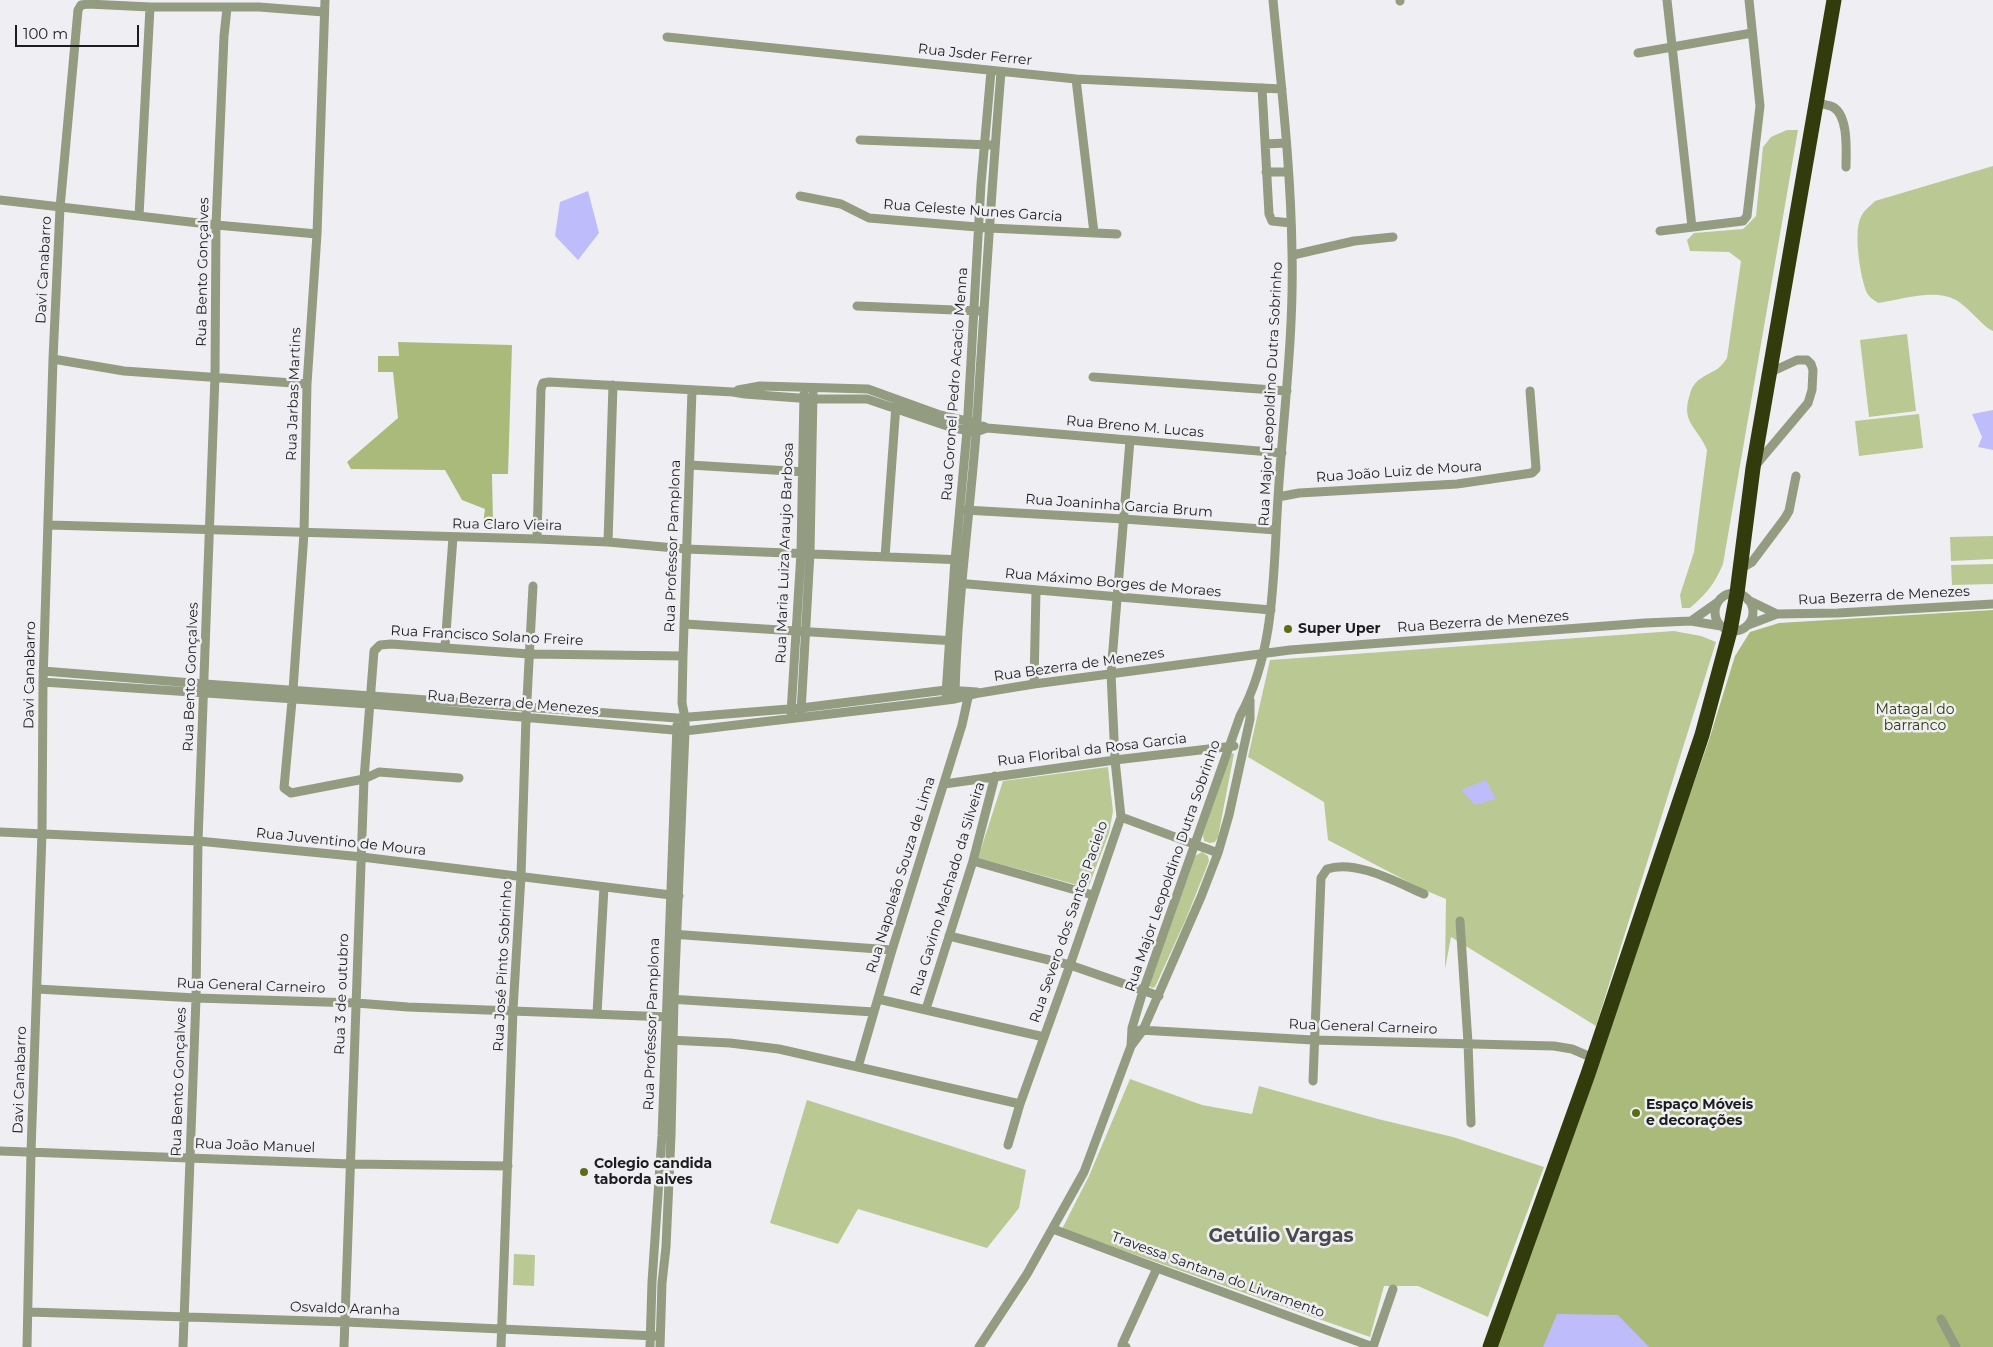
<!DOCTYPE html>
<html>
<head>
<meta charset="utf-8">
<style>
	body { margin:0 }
	#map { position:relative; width:1993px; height:1347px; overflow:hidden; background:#efeff3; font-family:Montserrat,sans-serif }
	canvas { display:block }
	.scale { position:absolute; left:15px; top:25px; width:124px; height:22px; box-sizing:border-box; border:2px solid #1d1d1f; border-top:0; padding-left:6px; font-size:15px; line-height:18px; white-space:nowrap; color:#1d1d1f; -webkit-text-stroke:4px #efeff3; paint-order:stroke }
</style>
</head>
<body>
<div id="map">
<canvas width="1993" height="1347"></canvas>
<div class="scale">100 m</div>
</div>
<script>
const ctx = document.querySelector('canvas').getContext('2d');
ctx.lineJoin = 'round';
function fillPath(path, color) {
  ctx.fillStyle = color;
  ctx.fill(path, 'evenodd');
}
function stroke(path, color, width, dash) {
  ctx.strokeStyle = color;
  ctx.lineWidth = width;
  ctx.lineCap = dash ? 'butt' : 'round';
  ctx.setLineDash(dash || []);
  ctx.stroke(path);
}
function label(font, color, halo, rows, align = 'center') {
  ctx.font = font + ' Montserrat,sans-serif';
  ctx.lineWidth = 5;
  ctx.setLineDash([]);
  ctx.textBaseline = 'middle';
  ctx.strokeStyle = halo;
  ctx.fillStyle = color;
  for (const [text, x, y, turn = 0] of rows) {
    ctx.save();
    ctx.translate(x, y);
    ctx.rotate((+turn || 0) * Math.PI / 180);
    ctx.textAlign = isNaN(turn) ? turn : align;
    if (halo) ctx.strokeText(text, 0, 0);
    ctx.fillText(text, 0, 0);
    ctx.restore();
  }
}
fillPath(new Path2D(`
	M1787,130H1798L1723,564C1714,585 1707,593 1690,608H1682L1680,595L1694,552L1707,450C1698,427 1680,423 1690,394C1691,389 1695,382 1700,379C1713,370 1718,372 1727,358L1741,261L1729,252L1690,251L1687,240L1694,233L1743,229L1756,216L1763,147L1771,137Z
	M1993,166V331L1989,329C1981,323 1964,304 1956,300C1934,288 1901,300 1878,303C1874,300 1869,297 1867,293C1860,277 1854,235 1860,219C1863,211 1869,207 1875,201Z
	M1907,334L1916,411L1869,417L1860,340Z
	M1919,414L1923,448L1859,456L1855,421Z
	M1993,536V559L1951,561L1950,537Z
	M1993,564V584L1952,585L1951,565Z
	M1674,631L1701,636L1716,642L1596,1026L1451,937L1445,969L1446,899L1422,889L1328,840L1324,802L1248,757L1270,660Z
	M1233,753L1234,754L1218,837L1215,842L1210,843L1204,841L1203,835L1230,755Z
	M1108,767L1113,811L1109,833L1088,888L978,858L1003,781Z
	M1202,852L1208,856L1209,861L1186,919L1155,987L1152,988L1149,986L1150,983L1195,856Z
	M1130,1079L1202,1105L1252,1114L1259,1086L1378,1119L1453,1137L1544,1167L1488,1317L1418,1286H1384L1370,1337L1062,1229L1089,1176Z
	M807,1100L1026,1170L1019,1208L987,1248L858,1209L838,1244L770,1223Z
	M514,1254L535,1255L534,1286L513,1285Z`), '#bac993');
fillPath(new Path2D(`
	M398,342L512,345L508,474H492L493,524H483L485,509L462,500L445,470L351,469L347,462L398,418L393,372H378V356H399Z
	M1993,610V1347H1496L1709,740L1735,656L1750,632L1779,623Z`), '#a9ba7a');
fillPath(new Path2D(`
	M588,191L599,233L578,260L555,236L560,202Z
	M1993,410V450L1978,447L1982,437L1972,414Z
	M1486,780L1496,799L1475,805L1461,790Z
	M1557,1314L1618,1315L1649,1347H1543Z`), '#bebcfa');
stroke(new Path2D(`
	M325,0L317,234L307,384L304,533L293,690L284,788L291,793L364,779L379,772L459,778
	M1400,0V1
	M1667,0L1692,227
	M667,37L1076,79L1282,89
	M1638,53L1752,33
	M1076,79L1094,233
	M1262,88L1269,214L1272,221L1291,223
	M1817,103C1822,104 1828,105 1833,107C1849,116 1846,152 1846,167
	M860,140L990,145
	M1265,144L1286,143
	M1266,172H1288
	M800,196L841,204L869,218L989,228L1117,234
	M0,200L216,225L317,234
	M139,216L150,7
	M1660,231L1743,221L1747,216L1760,106L1749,0
	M1293,255L1354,241L1393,237
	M857,306L979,311
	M53,359L124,371L307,384
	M1093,377L1287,391
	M738,390L760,386L868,389L940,415L971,422
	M983,426L987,428L1282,453
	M690,465L806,472
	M1755,466L1808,403L1812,390L1813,370L1811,364L1807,360H1797L1771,372
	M1278,497L1299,493L1457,484L1532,473L1536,469L1530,391
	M965,510L1124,519L1276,530
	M49,525L537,539L608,542L686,549L964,560
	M537,539L541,389L543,383L549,382L733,392L745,394L812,399H867L953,428L976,432L987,428
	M608,542L613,385
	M885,557L896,405
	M1740,569L1752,562L1785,518L1789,511L1796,476
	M956,583L1271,610
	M1715 612a19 19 0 1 1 38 0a19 19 0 1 1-38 0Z
	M1748,600L1777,614
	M1691,621L1718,602
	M685,624L955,641
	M1748,625L1777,614L1838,613L1993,604
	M445,647L453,537
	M43,671L205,684L677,718L801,708L946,690L977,692
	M43,682L369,704L685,731L907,705L955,699L979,693L1034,684L1290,650L1645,623L1691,621L1721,626
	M1034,684L1036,591
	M946,694L955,560L967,431L981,184L991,71
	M955,694C957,607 969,521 976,434C984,313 991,193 1001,72
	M801,712L810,553L813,393
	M791,713L801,553L804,394
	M944,784L1115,760L1234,746
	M1121,817L1218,853
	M0,832L198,841L362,857L679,896
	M973,861L1093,895
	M1460,921L1468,1043L1471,1123
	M671,934L892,950
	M949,936L1070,965L1159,996
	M37,989L196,998L356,1003L408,1007L669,1017
	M669,999L874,1012
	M878,999L1044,1037
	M926,1009L973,861L995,776
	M597,1014L604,887
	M1140,1030L1313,1040L1554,1046L1572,1049L1593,1058
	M669,1040L730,1043L779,1049L1020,1104
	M1131,1046L1132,1028L1143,991L1240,716C1276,650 1273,572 1278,498C1283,417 1294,335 1292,253C1291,168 1281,84 1273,0
	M858,1067L892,950L962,725L969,693
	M1313,1081L1321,878L1327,869C1356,859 1398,883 1424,894
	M1008,1145L1020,1104L1070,965L1121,817L1115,760L1111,673L1130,440
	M0,1151L350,1164L508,1166
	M1053,1229L1157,1268L1373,1347
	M29,1312L346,1322L656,1336
	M1941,1319L1956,1347
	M27,1347L31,1152L42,833L43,682L53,359L60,208L78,10L81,5L88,4L150,7H259L324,12
	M183,1347L196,998L198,841L215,376L216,225L224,36L227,8
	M344,1347L364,779L374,651L380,645L391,644L529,654L683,656
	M501,1347L513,1010L521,876L526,718L533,586
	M650,1347L652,1282L662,1136L677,725
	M660,1347L662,1283L666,1247L671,1136L674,999L685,731V718L682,703L683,656L692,390
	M979,1347L1027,1274L1084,1172L1131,1046L1143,1030L1201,897L1218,853L1229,815L1250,719V700
	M1126,1347L1122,1345L1125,1338L1157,1268
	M1373,1347L1393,1289`), '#939b80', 9);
stroke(new Path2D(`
	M1490,1347L1588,1074L1702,735L1730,631L1737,593L1753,468L1834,0`), '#323b0b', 15);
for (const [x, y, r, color] of [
	[1288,629,5,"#5c6d18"],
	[1636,1113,5,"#5c6d18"],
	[584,1172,5,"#5c6d18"]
]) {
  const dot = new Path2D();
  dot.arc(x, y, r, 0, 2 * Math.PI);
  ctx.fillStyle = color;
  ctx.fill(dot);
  stroke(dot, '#efeff3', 2);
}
label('14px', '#1d1d1f', '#efeff3', [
	["Rua Jsder Ferrer",975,55,6],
	["Rua Celeste Nunes Garcia",973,211,4],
	["Davi Canabarro",44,270,-87],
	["Rua Bento Gonçalves",203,272,-89],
	["Rua Coronel Pedro Acacio Menna",955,384,-86],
	["Rua Jarbas Martins",294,394,-88],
	["Rua Major Leopoldino Dutra Sobrinho",1271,394,-87],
	["Rua Breno M. Lucas",1135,427,5],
	["Rua João Luiz de Moura",1399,472,-4],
	["Rua Joaninha Garcia Brum",1119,506,4],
	["Rua Claro Vieira",507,525,1],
	["Rua Professor Pamplona",673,546,-88],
	["Rua Maria Luiza Araujo Barbosa",785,553,-88],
	["Rua Máximo Borges de Moraes",1113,583,5],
	["Rua Bezerra de Menezes",1884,596,-3],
	["Rua Bezerra de Menezes",1483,622,-4],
	["Rua Francisco Solano Freire",487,636,3],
	["Rua Bezerra de Menezes",1079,665,-8],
	["Davi Canabarro",30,675,-89],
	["Rua Bento Gonçalves",191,677,-88],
	["Rua Bezerra de Menezes",513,703,5],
	["Rua Floribal da Rosa Garcia",1092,750,-7],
	["Rua Juventino de Moura",341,842,6],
	["Rua Major Leopoldino Dutra Sobrinho",1173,866,-71],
	["Rua Napoleão Souza de Lima",901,875,-73],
	["Rua Gavino Machado da Silveira",948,889,-73],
	["Rua Severo dos Santos Pacielo",1069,922,-71],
	["Rua José Pinto Sobrinho",503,966,-87],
	["Rua General Carneiro",251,986,2],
	["Rua 3 de outubro",342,994,-88],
	["Rua Professor Pamplona",652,1024,-88],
	["Rua General Carneiro",1363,1027,2],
	["Davi Canabarro",20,1080,-88],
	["Rua Bento Gonçalves",179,1082,-88],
	["Rua João Manuel",255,1146,2],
	["Travessa Santana do Livramento",1218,1275,20],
	["Osvaldo Aranha",345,1309,2]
]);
label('bold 14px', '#1d1d1f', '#efeff3', [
	["Super Uper",1298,629],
	["Espaço Móveis",1646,1105],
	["e decorações",1646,1121],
	["Colegio candida",594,1164],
	["taborda alves",594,1180]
], 'left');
label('14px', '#313a09', '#efeff3', [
	["Matagal do",1915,710],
	["barranco",1915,726]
]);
label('bold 19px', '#4a4a4e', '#efeff3', [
	["Getúlio Vargas",1281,1236]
]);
</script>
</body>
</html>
